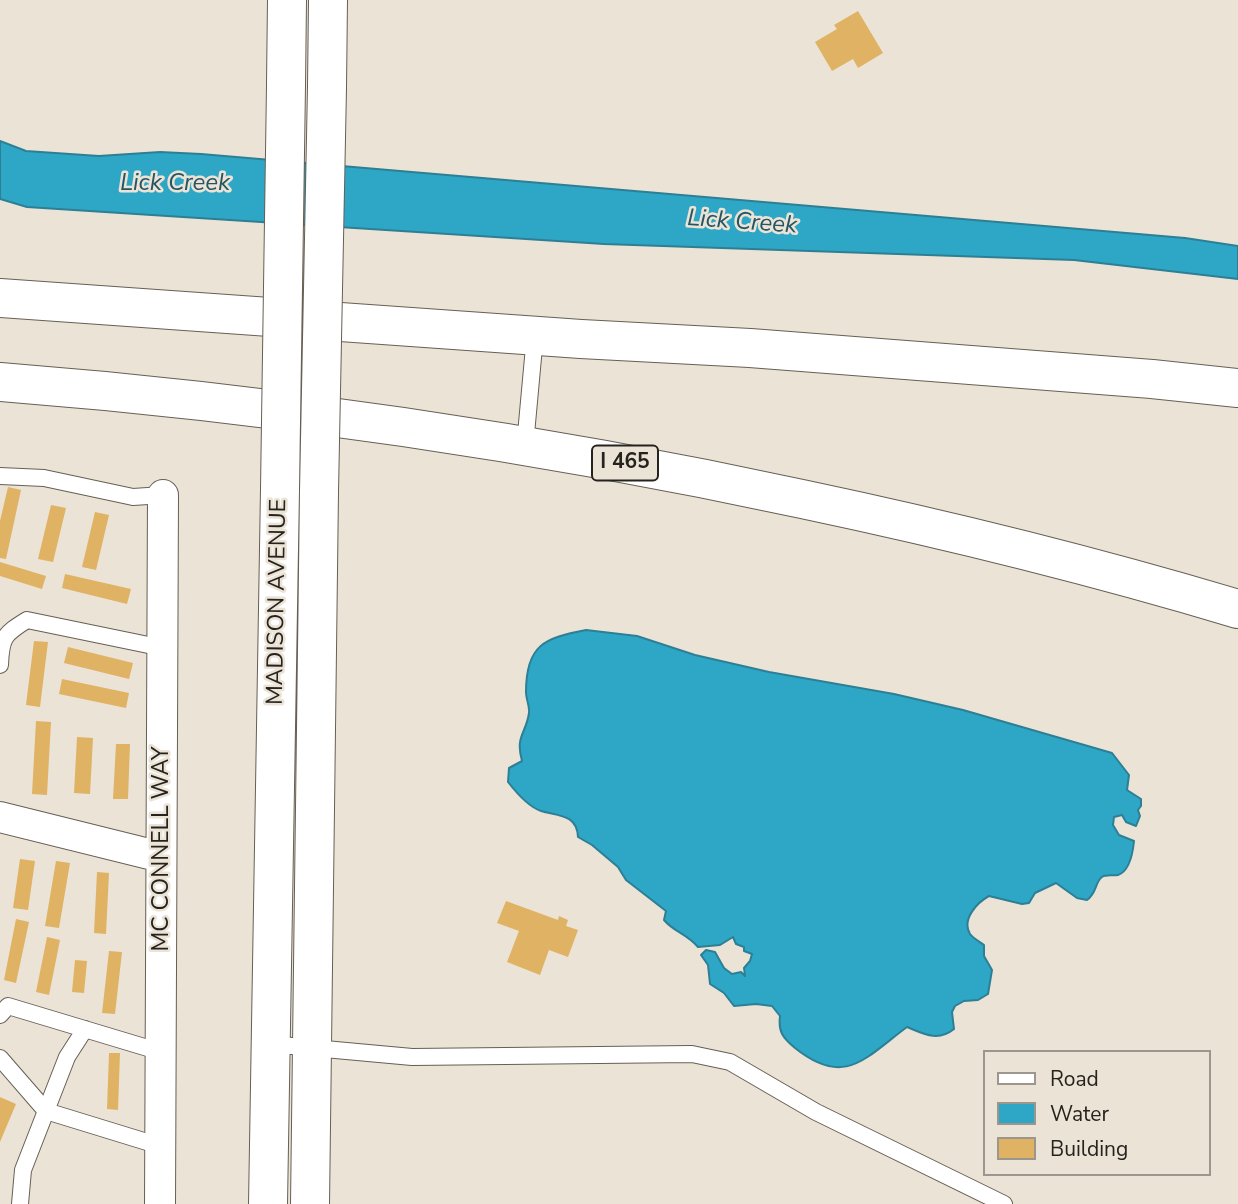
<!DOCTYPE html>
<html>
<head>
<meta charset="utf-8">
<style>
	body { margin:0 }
	#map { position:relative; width:1238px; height:1204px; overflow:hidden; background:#ebe3d6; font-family:"Nunito Sans",sans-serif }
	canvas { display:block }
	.legend { position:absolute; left:983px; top:1050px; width:228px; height:126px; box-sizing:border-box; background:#ebe3d6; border:2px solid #9c968d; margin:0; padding:9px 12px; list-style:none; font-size:21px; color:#26231f }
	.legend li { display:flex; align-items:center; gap:14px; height:35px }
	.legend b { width:35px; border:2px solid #9c968d }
</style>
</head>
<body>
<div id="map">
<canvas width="1238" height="1204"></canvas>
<ul class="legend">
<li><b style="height:9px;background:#fff"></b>Road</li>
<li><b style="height:19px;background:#2ea7c6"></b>Water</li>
<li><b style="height:19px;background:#e0b263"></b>Building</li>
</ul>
</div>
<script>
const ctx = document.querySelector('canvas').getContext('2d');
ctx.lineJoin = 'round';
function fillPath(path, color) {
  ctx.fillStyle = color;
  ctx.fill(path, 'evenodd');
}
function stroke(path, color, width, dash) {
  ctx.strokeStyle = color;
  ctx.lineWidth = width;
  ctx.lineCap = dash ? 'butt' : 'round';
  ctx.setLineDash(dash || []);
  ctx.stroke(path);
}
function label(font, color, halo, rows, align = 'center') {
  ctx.font = font + ' "Nunito Sans",sans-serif';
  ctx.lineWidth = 5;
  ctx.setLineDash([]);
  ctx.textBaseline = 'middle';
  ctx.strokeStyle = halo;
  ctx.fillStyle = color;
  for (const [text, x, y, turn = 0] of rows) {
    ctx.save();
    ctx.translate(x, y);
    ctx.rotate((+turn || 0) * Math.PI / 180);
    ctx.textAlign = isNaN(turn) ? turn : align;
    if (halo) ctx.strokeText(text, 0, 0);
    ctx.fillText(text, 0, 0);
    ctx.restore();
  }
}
const water = new Path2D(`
	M0,141L26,151L99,156L160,152L201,154L1185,238L1238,246V279L1074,260L604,244L27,207L0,199Z
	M586,630L637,636L695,655L769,672L894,694L963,710L1112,753L1129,775L1127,790L1141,799V806L1138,810L1140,816L1136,826L1126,822L1122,815L1114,817L1113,825L1119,835L1134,841C1133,851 1130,871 1118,875C1113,876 1106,874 1102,877C1095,882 1097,893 1087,900L1077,898L1056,883L1035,893L1029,903L1022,904L989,896C978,902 961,919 970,934C973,938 980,942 984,945V956L992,970L988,994L978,1000L964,1001L955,1006L952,1012L954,1029C938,1042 924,1034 907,1027C865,1058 845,1088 795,1048C783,1038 778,1032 780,1016L772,1006L756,1004L734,1006L724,993L710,984L708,965L701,955L706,950L715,952L724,968L732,974L741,972L745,976L744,968L750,961L752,954L744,951V947L736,944L733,937L720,945L698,947C687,934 674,932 664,920L666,911L626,880L618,867L592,845L578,837C577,814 558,816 541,811C529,807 515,791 508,782L509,768L522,761C515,736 526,734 529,713C530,707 526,699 526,692C526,645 544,638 586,630Z`);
fillPath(water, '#2ea7c6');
stroke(water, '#2c7f94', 2);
fillPath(new Path2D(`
	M858,11L883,53L858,68L853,59L832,71L815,42L837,29L834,25Z
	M8,487L21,490L6,559L0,558V521Z
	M51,505L66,508L53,562L38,559Z
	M95,512L109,515L96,570L82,567Z
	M0,562L46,576L42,589L0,576Z
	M65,574L131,589L127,604L62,588Z
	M34,641L48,642L40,707L26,705Z
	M68,647L133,663L129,679L64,663Z
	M62,679L129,693L126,708L59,694Z
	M36,721L51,722L47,795L32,794Z
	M77,737L93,738L90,794L74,793Z
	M116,744H130L128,799H113Z
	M20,859L35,861L28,910L13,908Z
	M56,861L70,863L59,928L45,926Z
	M97,872L109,873L106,934L94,933Z
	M506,901L558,920L559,916L568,920L566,926L578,930L568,957L549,950L540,975L507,962L519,931L497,923Z
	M16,919L29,922L16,983L4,980Z
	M47,937L60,940L49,995L36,992Z
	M109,951L122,952L115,1014L102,1013Z
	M75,960L87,961L84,993L72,992Z
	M109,1053H120L118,1110L107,1109Z
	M0,1097L16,1104L0,1142Z`), '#e0b263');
const service = new Path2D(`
	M525,445L535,336
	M0,476L44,478L133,497L163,495
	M0,665C1,638 4,634 27,620L163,648
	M0,1015L8,1006L161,1052
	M270,1044L412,1057L692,1054L730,1062L816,1112L1004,1204
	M0,1058L46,1111L160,1146
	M20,1204L23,1170L67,1057L85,1029`);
const minor = new Path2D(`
	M0,817L161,857
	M160,1204L163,495`);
const secondary = new Path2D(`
	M286,85L287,0
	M327,87L328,0
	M268,1204L280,489
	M310,1204L319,491`);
const motorway = new Path2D(`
	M0,298L581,339L750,348L1152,379L1238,388
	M0,382C270,403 537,442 802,499C949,530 1094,566 1238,609`);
stroke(service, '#665f54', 18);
stroke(minor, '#665f54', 32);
stroke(secondary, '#665f54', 40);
stroke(motorway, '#665f54', 40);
stroke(service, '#fff', 16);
stroke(minor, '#fff', 30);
stroke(secondary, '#fff', 38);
stroke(motorway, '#fff', 38);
const secondaryBridge = new Path2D(`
	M280,489L286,85
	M319,491L327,87`);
stroke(secondaryBridge, '#665f54', 40, []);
stroke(secondaryBridge, '#fff', 38);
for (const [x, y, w] of [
	[625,463,66]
]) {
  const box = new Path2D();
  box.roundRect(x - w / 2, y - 17.5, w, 35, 5);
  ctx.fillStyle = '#ebe3d6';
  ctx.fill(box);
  stroke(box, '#26231f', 2);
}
label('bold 21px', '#26231f', null, [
	["I 465",625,463]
]);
label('23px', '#26231f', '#ebe3d6', [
	["MADISON AVENUE",278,602,-89],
	["MC CONNELL WAY",162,849,-90]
]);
label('italic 24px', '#265563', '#ebe3d6', [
	["Lick Creek",175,184],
	["Lick Creek",742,223,4]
]);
</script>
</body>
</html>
